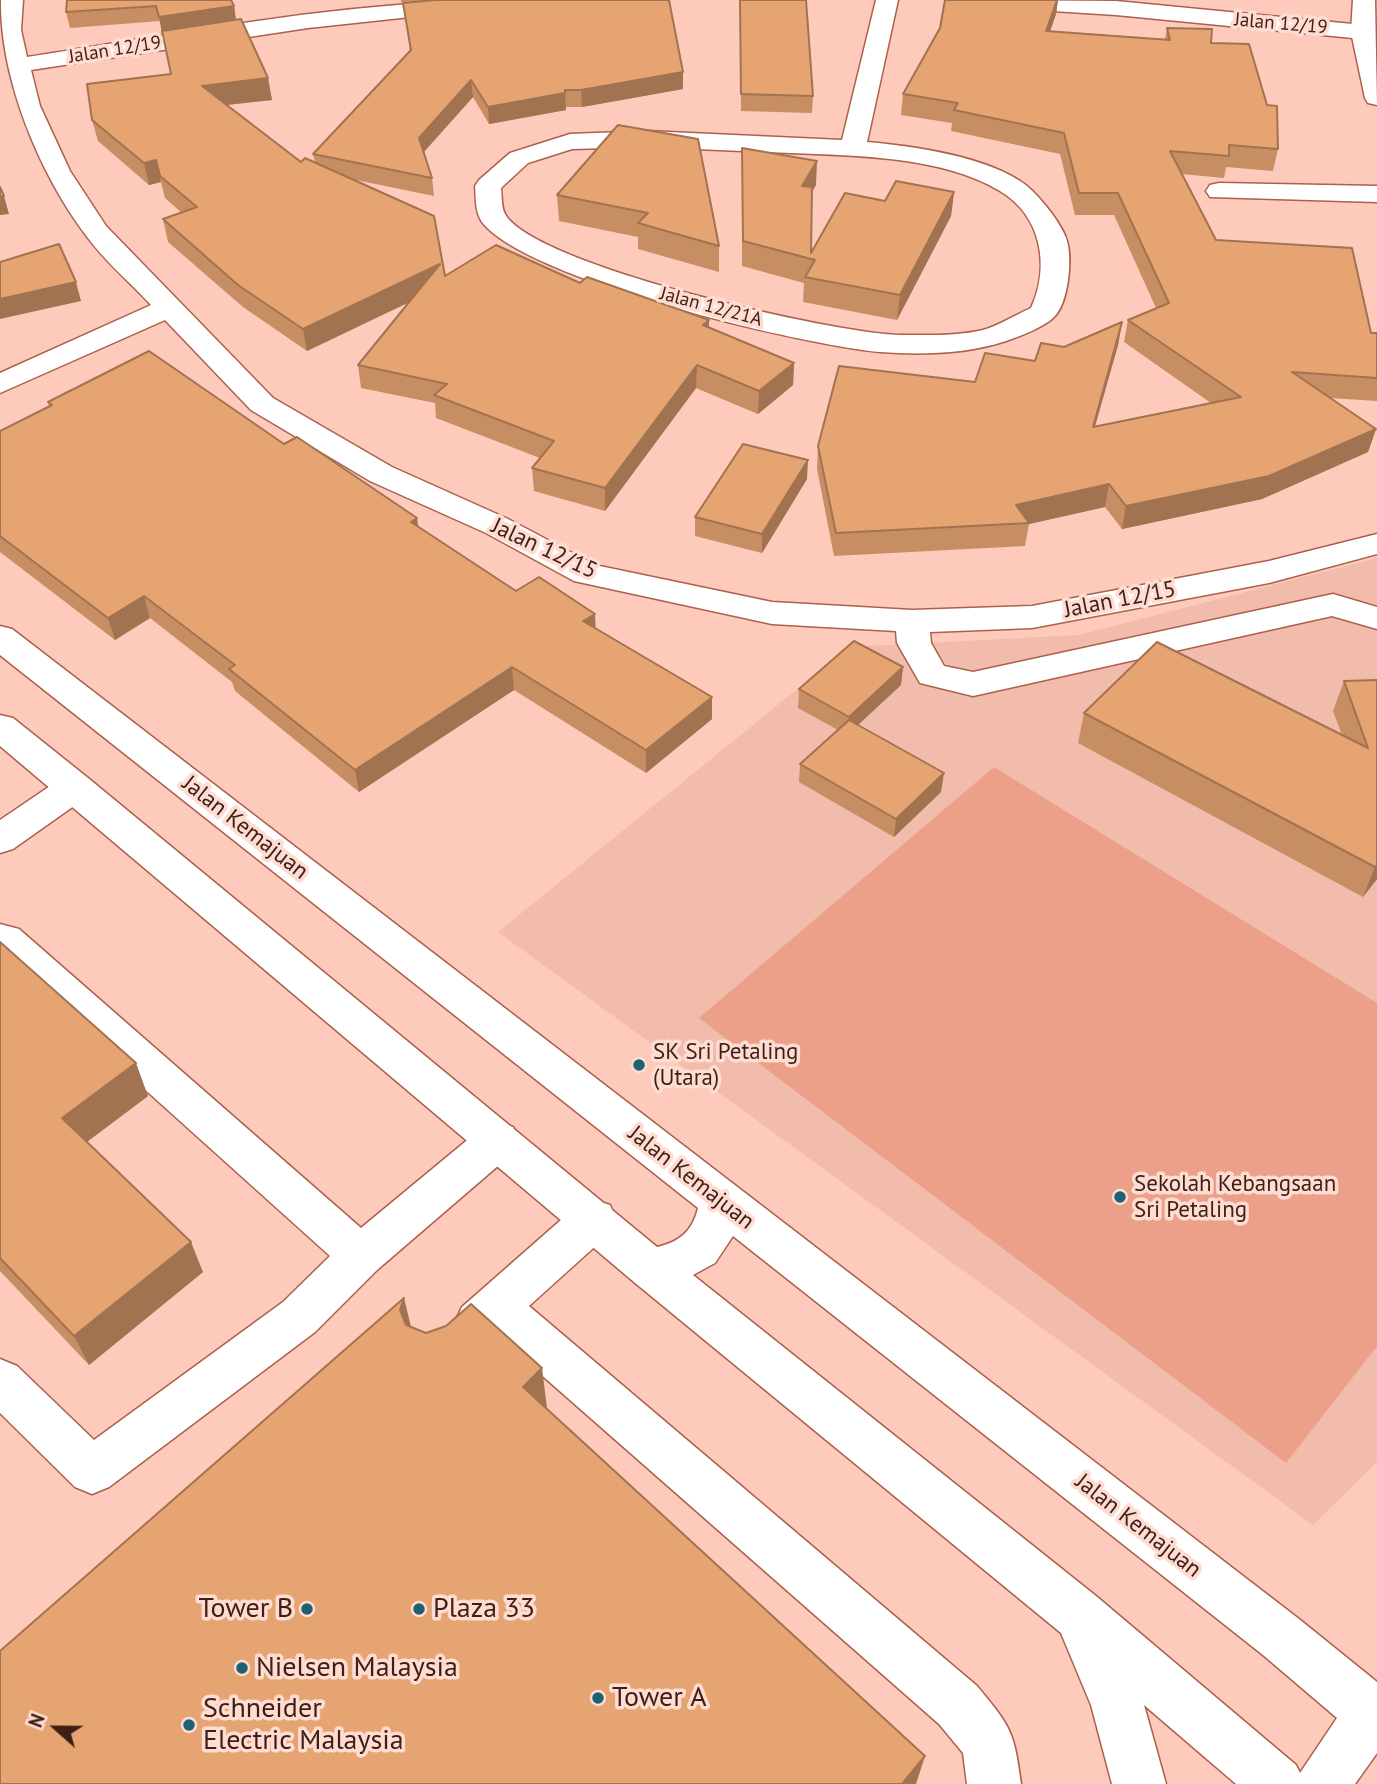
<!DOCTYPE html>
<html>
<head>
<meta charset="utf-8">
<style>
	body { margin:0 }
	#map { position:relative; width:1377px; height:1784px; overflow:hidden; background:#fdcabc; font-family:"PT Sans",sans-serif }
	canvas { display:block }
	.north { position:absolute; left:21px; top:1693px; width:70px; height:70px; -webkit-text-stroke:5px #ffdcd2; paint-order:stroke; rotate:291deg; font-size:19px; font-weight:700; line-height:28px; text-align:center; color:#3e1f16 }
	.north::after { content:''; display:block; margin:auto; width:24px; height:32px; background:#3e1f16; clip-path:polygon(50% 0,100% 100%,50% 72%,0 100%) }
</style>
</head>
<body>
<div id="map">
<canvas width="1377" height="1784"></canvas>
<div class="north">N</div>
</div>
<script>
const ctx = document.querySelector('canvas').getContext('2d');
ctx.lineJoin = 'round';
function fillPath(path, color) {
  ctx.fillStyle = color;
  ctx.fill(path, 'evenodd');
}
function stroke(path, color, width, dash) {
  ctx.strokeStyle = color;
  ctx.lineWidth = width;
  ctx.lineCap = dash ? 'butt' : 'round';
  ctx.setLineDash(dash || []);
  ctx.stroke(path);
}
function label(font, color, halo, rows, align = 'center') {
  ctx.font = font + ' "PT Sans",sans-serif';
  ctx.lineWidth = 7;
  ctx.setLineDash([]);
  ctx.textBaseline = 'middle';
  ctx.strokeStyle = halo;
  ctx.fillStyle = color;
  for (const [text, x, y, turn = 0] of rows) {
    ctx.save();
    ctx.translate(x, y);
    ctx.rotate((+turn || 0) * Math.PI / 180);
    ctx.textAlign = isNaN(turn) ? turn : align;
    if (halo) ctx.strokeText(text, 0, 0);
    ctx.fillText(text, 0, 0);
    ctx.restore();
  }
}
fillPath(new Path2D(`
	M1377,558V1462L1313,1525L498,932L849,647L1079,635Z`), '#f2bcac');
fillPath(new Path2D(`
	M994,767L1377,1003V1346L1286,1463L699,1018Z`), '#eda089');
const minor = new Path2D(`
	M1,0H23L21,30L27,57C189,32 351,0 514,0L511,5L503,7L308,28L31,70L40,106L70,171L106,226L273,398L392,467L508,519L595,565L772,602L912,610L1032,606L1269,561L1377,534V554L1269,583L1032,628L930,632L931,643L944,666L973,672L1333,594L1377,607V629L1332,616L973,696L920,683L897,643L896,631L772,624L574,581L486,533L370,481L251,410L165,320L0,393V373L151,305C130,282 103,260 85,234C39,172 0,79 1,0Z
	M876,0H898L867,142C912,146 982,156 1020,181C1035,190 1060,221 1066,238C1073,256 1069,304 1053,318C1042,328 1020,336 1006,341C967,354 920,355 880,352C802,345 527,280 482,222C475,212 476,198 475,186L479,180L510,153L570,134L647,131L842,140ZM647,147C695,149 743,151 791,153C857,156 942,156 1000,191C1042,216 1050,267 1031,308C1015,315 1000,325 983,330C958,336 929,335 903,335C839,335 534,266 505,214C501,207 502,195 501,188L528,163L572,149Z
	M978,0L1116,1L1363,25L1371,27L1375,32L1371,37L1363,39L1116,15L989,7L981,5Z
	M1219,183L1377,186V202L1210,197L1206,191L1210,185Z
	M75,774L88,778L93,787L88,796L13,849L0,853V820L62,778Z
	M0,924L19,929L361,1228L483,1127L498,1122L513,1127L519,1140L513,1153L377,1270L315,1332L109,1487L92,1494L75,1487L0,1413V1359L17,1366L94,1440L283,1302L330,1256L0,959Z
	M594,1200L610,1205L616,1219L610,1233L529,1306L977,1686C1011,1727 1014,1731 1021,1784H967L963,1753L939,1724L496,1335L478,1343L462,1337L455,1322L462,1307L578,1205Z`);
const major = new Path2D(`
	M1353,0H1375L1377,105L1368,103L1365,98L1351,32Z
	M0,626L12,629L1299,1619L1377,1682V1753L1355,1784H1236L1144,1705L1166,1784H1112L1091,1705L1061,1633L634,1282L0,746V715L13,718L88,778L657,1247C680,1242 693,1230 698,1208L0,655ZM733,1236L1263,1655L1337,1718L1300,1773L1296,1765L1096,1596L693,1275L715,1263Z`);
stroke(minor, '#ab614b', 3);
stroke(major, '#ab614b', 3);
fillPath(minor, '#fff');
fillPath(major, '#fff');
fillPath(new Path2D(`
	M67,0L234,6L236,20L268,78L272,100L227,105L301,162H315L313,154L410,51L403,3L424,1L401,2V0H669L683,89L582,107H566V110L489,124L473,97L424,152L432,178L434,196L351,179L445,276L580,283L709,320V328L794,363L793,385L758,414L696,388L605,511L534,491L532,468L540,458L436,418L435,403L361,388L358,365L408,303L307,351L243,307L168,242L163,219L182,213L165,198L161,182L149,185L98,141L92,120L171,74L160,21L70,28L66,12Z
	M740,0L813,96L812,113L741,111Z
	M945,0H1058L1056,14L1050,31L1165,39L1167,28L1211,43L1278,149L1273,171L1226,167L1224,178L1182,174L1216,240L1371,333H1377V401L1330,398L1376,429L1368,452L1262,499L1122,529L1105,507L1029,524L1025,546L834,556L817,469L818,446L975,382L1035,361L1064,347L1122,322L1118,345L1095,427L1211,403L1124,342L1128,320L1156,308L1114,215H1075L1060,154L951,131L952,123L901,115L903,94L940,28Z
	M618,125L719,246V272L638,249V237L559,221L557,195Z
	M742,148L816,185L812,192L811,253L885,201L954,192L951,216L897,320L803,302L804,283L742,266Z
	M48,402L284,444L417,518L418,527L516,591L595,628L712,719L646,773L514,690L359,792L235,691L232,682L150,618L115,640L0,552V431L49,406Z
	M807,479L762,553L695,536V517Z
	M903,667L901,685L858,725L941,792L894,837L799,782L800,764L838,730L798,708L799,689Z
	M1377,680V879L1363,897L1078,743L1084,713L1342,735L1333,711L1344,681Z
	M0,942L148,1096L87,1142L203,1272L89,1365L0,1271Z`), '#c78d63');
fillPath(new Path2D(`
	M1057,0H1058L1056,14L1043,52L1046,31Z
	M234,6L236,21L162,33L159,17Z
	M683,72V89L582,107L581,90Z
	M268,78L272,100L206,107L202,86Z
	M471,80L473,97L421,155L419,138Z
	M565,90L566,110L489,124L488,107Z
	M156,160L161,182L149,185L144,163Z
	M817,161L816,185L801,210L802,186Z
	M954,192L951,216L897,320L900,295Z
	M4,196L9,214L0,215V197Z
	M440,264L442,286L307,351L303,329Z
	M76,282L81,301L0,319V299Z
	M709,320V342L703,325Z
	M1122,322L1118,345L1088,450L1093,427Z
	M794,363L793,385L758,414L759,391Z
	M697,365L696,388L605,511V488Z
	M1376,429L1368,452L1262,499L1122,529L1126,506Z
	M808,460L807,479L762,553V534Z
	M1109,484L1105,507L1029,524L1016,505Z
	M417,518L420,541L411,522Z
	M144,596L150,618L115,640L108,618Z
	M595,614L596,636L583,621Z
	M512,667L514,690L359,792L355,770Z
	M903,667L901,685L847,735L849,717Z
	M712,697V719L646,773V750Z
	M944,773L941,792L894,837L896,819Z
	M1377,865V879L1363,897L1375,867Z
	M136,1063L148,1096L76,1150L62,1118Z
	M191,1242L203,1272L89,1365L74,1336Z
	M404,1298L416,1347L400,1310Z
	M542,1368L548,1416L523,1387Z
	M925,1756L916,1784H902Z`), '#a27350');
const building = new Path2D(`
	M67,0H231L234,6L159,17L156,6L66,12Z
	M435,0H669L683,72L581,90H565V93L488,107L471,80L419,138L432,178L313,154L411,50L403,3Z
	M740,0H806L813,96L741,94Z
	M945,0H1057L1046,31L1170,40L1167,28L1212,29L1211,43L1249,44L1267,105L1277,106L1278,149L1229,145V156L1170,151L1216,240L1352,248L1371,333H1377V378L1292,372L1376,429L1269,476L1126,506L1109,484L1016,505L1029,523L836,533L818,446L839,366L975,382L985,353L1035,361L1041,343L1064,347L1122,322L1093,427L1241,397L1128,320L1169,303L1118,193H1079L1064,133L954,110L958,103L903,94L940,28Z
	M241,19L268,78L202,86L301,162L305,158L434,216L445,276L496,245L580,283L587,277L709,320L703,325L794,363L759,391L697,365L605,488L532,468L554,441L434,395L447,384L358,365L440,264L303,329L238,285L163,219L197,207L160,176L156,160L144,163L92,120L87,84L171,74L162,31Z
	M618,125L698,139L719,246L638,223L648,213L557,195Z
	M742,148L817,161L802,186L812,187L811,253L845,193L885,201L896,181L954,192L900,295L805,277L815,260L743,241Z
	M0,187L4,196L0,197Z
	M59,244L76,282L0,299V262Z
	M149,351L284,444L297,437L417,518L411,522L516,591L539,577L595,614L583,621L712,697L646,750L512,667L355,770L229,669L235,665L144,596L108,618L0,536V431L52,405L48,402Z
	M743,444L808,460L762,534L695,517Z
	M854,641L903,667L849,717L799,689Z
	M1157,642L1368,748L1344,681L1377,680V865L1375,867L1084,713Z
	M849,720L944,773L896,819L800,764Z
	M0,942L136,1063L62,1118L191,1242L74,1336L0,1258Z
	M404,1298L400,1310L406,1325L426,1333L446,1326L471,1304L542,1368L523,1387L925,1756L902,1784H0V1651Z`);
fillPath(building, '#e7a473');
stroke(building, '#a27350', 2);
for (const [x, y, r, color] of [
	[639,1065,7,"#1c6272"],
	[1120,1197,7,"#1c6272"],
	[307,1609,7,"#1c6272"],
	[419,1609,7,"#1c6272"],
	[242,1668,7,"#1c6272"],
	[598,1698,7,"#1c6272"],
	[189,1725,7,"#1c6272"]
]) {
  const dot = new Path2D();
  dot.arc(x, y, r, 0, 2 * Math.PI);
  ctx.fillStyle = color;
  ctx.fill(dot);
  stroke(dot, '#ffdcd2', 2.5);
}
label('19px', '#3e1f16', '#ffdcd2', [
	["Jalan 12/19",1281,24,5],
	["Jalan 12/19",115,50,-9],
	["Jalan 12/21A",711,307,15]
]);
label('23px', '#3e1f16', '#ffdcd2', [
	["Jalan 12/15",544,549,25],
	["Jalan 12/15",1120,600,-11],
	["Jalan Kemajuan",245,828,38],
	["Jalan Kemajuan",691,1178,38],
	["Jalan Kemajuan",1138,1526,38]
]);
label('23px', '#3e1f16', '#ffdcd2', [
	["SK Sri Petaling",653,1052],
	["(Utara)",653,1078],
	["Sekolah Kebangsaan",1134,1184],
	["Sri Petaling",1134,1210]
], 'left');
label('28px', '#3e1f16', '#ffdcd2', [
	["Tower B",293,1609,"right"],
	["Plaza 33",433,1609],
	["Nielsen Malaysia",256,1668],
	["Tower A",612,1698],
	["Schneider",203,1709],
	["Electric Malaysia",203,1741]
], 'left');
</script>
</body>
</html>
